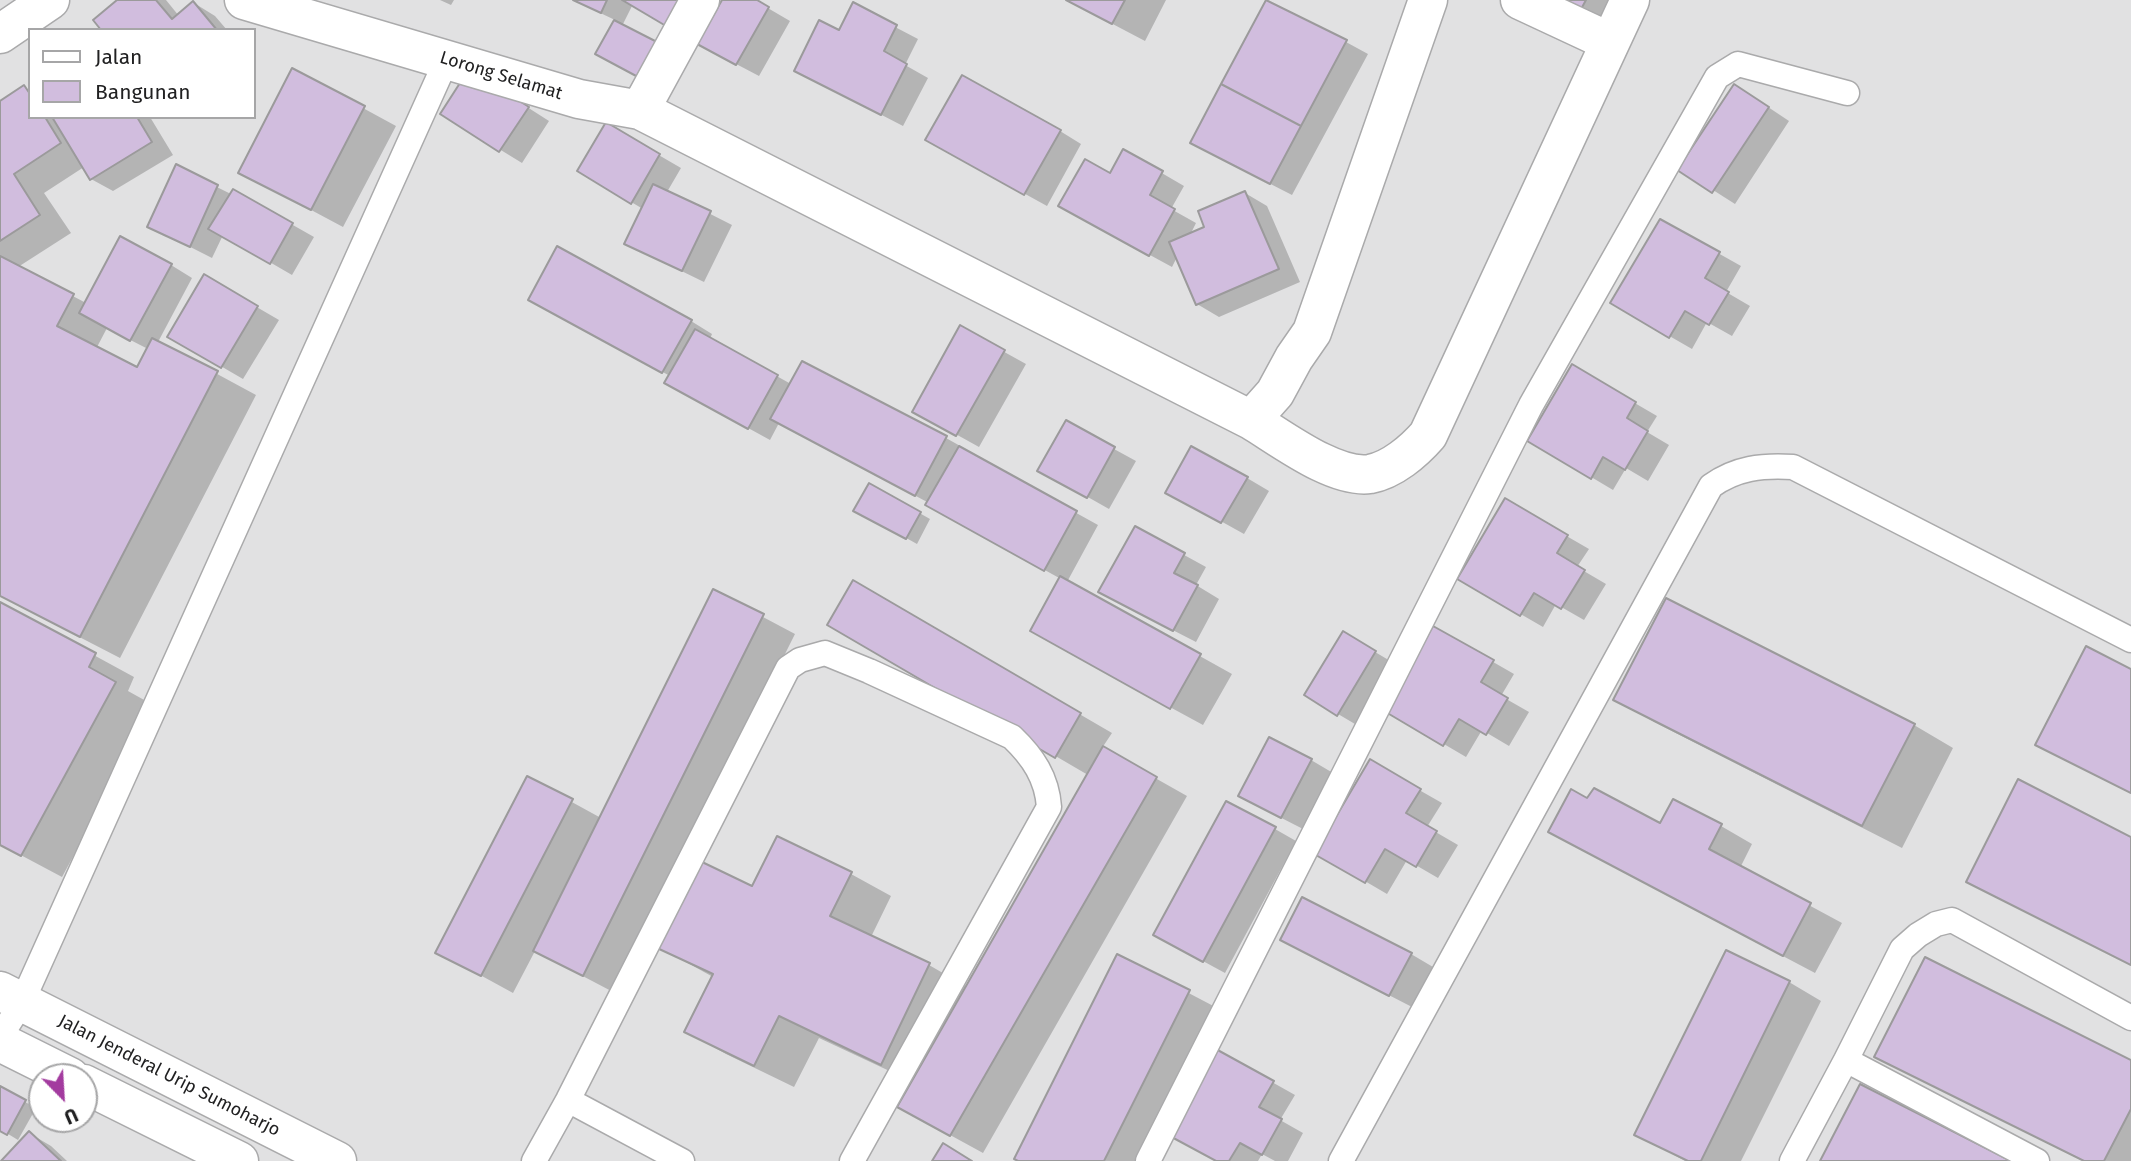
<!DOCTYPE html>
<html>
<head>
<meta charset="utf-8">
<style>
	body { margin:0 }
	#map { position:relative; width:2131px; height:1161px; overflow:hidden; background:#e1e1e2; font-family:"Fira Sans",sans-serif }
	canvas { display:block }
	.legend { position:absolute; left:28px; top:28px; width:228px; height:91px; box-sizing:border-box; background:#fff; border:2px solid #a6a6a7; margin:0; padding:9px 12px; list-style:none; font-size:21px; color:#212122 }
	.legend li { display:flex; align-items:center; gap:14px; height:35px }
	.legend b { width:35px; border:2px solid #a6a6a7 }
	.north { position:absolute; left:28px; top:1063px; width:70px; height:70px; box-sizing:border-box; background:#fff; border:2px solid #a6a6a7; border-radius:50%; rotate:156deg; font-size:19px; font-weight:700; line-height:28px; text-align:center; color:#212122 }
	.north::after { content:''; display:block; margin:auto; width:24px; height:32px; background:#a33b9f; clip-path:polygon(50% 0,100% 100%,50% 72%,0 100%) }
</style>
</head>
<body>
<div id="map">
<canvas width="2131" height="1161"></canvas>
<ul class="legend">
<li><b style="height:9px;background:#fff"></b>Jalan</li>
<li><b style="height:19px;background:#d1bdde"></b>Bangunan</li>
</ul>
<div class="north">U</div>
</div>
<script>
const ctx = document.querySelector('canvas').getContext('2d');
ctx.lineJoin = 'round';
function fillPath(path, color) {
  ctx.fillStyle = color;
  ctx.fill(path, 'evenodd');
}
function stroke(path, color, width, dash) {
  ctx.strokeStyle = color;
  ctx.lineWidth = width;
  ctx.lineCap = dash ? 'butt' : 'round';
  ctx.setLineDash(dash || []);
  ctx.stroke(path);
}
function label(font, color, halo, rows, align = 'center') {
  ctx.font = font + ' "Fira Sans",sans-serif';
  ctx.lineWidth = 5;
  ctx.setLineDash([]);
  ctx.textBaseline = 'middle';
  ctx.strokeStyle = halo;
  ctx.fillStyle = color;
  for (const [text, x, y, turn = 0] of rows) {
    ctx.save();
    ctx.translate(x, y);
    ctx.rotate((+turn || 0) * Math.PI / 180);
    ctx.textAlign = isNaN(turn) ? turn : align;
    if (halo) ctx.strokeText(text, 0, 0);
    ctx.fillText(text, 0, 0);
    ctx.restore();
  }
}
fillPath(new Path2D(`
	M120,0H166L179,16L194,3L215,16L227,30H103Z
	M440,0H454L451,5Z
	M573,0H710L633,4L622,26L598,53L615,20Z
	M724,0H754L790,21L759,76L721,56Z
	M1067,0H1166L1145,41Z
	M1559,0H1614L1603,22Z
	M853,5L918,39L905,65L928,78L903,126L818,82Z
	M1346,42L1368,54L1292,195L1214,155Z
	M293,70L396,126L343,227L240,172Z
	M491,84L549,121L522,163L442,114Z
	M24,87L30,91V117H150L173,155L113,191L91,179L84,167L44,193L71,233L18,267L86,303L171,265L192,278L158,342L256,395L120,658L0,596V103ZM107,328L148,349L137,370L96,349Z
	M1756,99L1789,121L1735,204L1680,169Z
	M607,125L681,168L667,192L732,225L704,282L626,244L643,209L579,171Z
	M1060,131L1081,144L1047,206L949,152Z
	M1124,151L1184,186L1171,209L1196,223L1190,235L1207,228L1245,193L1267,206L1300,282L1219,317L1197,304L1177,257L1172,267L1082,218Z
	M176,167L231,194L233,191L314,237L292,275L223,235L212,258L149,226Z
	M1661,221L1741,266L1726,292L1750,306L1732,336L1707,322L1692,349L1612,303Z
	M205,277L279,320L243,379L169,336Z
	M552,311L691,321L712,334L710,339L791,384L803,363L946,438L978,456L977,458L1098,525L1067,582L1232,674L1203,725L1063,649L1061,579L949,517L929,503L779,423L770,440L688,395L670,376Z
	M961,328L1026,364L979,447L934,422Z
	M1573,367L1657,416L1647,432L1669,445L1648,481L1626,468L1613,490L1529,440Z
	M1114,449L1136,461L1109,509L1040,470Z
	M1247,478L1269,491L1244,534L1190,504Z
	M870,485L930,519L917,544L856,510Z
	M1506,501L1589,549L1577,567L1606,584L1584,620L1556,604L1543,627L1460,579Z
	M1135,528L1206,567L1196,585L1219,599L1196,642L1122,604Z
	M854,583L1112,733L1102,748L1187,796L983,1153L930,1124L913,1082L819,1038L794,1087L726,1054L687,1032L713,977L659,947L753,889L778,838L851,874L891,896L871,937L929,965L967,987L1088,775L830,624Z
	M714,591L795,634L615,993L535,951L513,993L438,952L528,778L601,818Z
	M0,604L134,677L128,691L155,706L62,877L0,844Z
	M1434,628L1514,674L1501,696L1529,712L1509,746L1482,730L1466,757L1386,710Z
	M1343,633L1397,665L1360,727L1306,695Z
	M1615,699L1914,725L1953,748L1902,848L1654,722Z
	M1311,760L1333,773L1303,829L1262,808Z
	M1370,762L1442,803L1427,827L1458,845L1438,878L1407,860L1387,894L1317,853Z
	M1588,801L1661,825L1721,826L1752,844L1740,868L1842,923L1815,973L1582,850Z
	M1275,829L1296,841L1225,973L1177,947Z
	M2131,839V965L1968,881Z
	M1282,940L1411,954L1433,967L1412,1007Z
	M1118,956L1221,1010L1144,1161H1021Z
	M1789,982L1821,1001L1741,1161H1685L1636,1134Z
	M1215,1050L1295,1095L1280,1120L1303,1133L1288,1161H1275L1262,1154L1258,1161H1218Z
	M1877,1056L2131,1062V1161H2083L1908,1074Z
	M0,1088L36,1108L18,1140L0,1129Z
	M29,1133L51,1146L67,1161H3Z`), '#0003');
const building = new Path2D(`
	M117,0H156L172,19L193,1L217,30H101L93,20Z
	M573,0H607L601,13Z
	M622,0H681L666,26Z
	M722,0H757L769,7L736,65L697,44Z
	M1066,0H1125L1112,24Z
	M1266,0L1347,40L1301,126L1221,84Z
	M1559,0H1586L1580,11Z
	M853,2L897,25L884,51L907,64L881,115L794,71L819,20L839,30Z
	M614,20L657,42L638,77L595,54Z
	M292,68L365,106L311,210L238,173Z
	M469,69L529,107L499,152L440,114Z
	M962,75L1061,130L1024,195L925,140Z
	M1221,84L1301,126L1270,184L1190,143Z
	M1734,84L1769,107L1712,193L1677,170Z
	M24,85L30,94V117H45L61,143L14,174L40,215L0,241V101Z
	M52,117H137L152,142L90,180Z
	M606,122L660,154L631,204L577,171Z
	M1123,149L1163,171L1150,195L1175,209L1149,256L1058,206L1085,159L1110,173Z
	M176,164L218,185L190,247L147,227Z
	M653,184L711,211L682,271L624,244Z
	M233,189L293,223L270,264L208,229Z
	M1245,191L1279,269L1196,305L1169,242L1204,227L1198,211Z
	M1660,219L1720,252L1705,278L1729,292L1709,325L1685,311L1669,338L1610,303Z
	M120,236L172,264L130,341L79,313Z
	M557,246L692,320L662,373L528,300Z
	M0,256L74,294L57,326L137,367L152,338L218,371L80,637L0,596Z
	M204,274L258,306L221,368L167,337Z
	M960,325L1005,350L956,436L912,412Z
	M695,329L778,375L748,429L664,383Z
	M802,361L947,436L915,496L770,419Z
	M1572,364L1636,402L1627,418L1648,431L1625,470L1603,457L1591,479L1527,441Z
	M1066,420L1115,447L1087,498L1037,471Z
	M959,446L1077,511L1044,571L925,505Z
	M1191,446L1248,477L1221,523L1165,493Z
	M869,483L921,512L906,539L853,511Z
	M1505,498L1568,535L1557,553L1585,570L1561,609L1534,593L1520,616L1457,579Z
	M1135,526L1185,553L1174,573L1198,585L1173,631L1098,592Z
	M1060,576L1201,654L1170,709L1030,631Z
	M853,580L1081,713L1055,758L827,625Z
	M713,589L764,614L583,976L533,951Z
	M1666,598L1915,724L1862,826L1613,700Z
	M0,602L96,653L89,667L116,682L21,856L0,845Z
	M1433,626L1494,660L1481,682L1508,698L1486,735L1459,719L1443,746L1384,711Z
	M1343,631L1376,651L1337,716L1304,695Z
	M2086,646L2131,669V793L2035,745Z
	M1269,737L1312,759L1281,818L1238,796Z
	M1103,746L1157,777L950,1136L897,1107Z
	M1370,759L1421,789L1406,813L1437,831L1416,867L1385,849L1365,883L1314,854Z
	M527,776L573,799L481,976L435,953Z
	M2018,779L2131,837V965L1966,882Z
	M1594,788L1660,823L1673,799L1722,824L1709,849L1811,903L1783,956L1548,832L1571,789L1587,798Z
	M1226,801L1276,827L1203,962L1153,935Z
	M777,836L852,872L830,916L930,963L881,1065L779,1016L754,1066L684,1032L713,974L657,948L700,861L752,886Z
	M1302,897L1412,953L1389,996L1280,940Z
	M1726,950L1790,981L1701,1161H1688L1634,1135Z
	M1117,954L1190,990L1104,1161H1018L1014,1159Z
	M1925,957L2131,1060V1109L2104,1161H2084L1874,1057Z
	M1214,1048L1274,1081L1259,1107L1282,1119L1262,1155L1240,1143L1229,1161H1216L1166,1134Z
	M1860,1084L2011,1161H1820Z
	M0,1086L26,1100L7,1135L0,1131Z
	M29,1131L61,1161H1Z
	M943,1143L972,1161H932Z`);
fillPath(building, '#d1bdde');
stroke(building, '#9b9a9b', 2);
const service = new Path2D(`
	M0,1037L22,1002L447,59
	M1846,1060L2037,1161
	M568,1100L682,1161
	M534,1161L568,1100L788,668L800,660L825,653L869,671L1012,737C1033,757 1047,778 1049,807L852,1161
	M1148,1161L1531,405L1717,77L1738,64L1847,93
	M1341,1161L1711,486C1736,468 1762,465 1793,467L2131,640
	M1792,1161L1846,1060L1902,949L1918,935L1936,924L1952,920L2131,1018`);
const minor = new Path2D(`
	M244,0L579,99L640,110L700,0
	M1520,0L1610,42
	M0,34L50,0
	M640,110L1251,420L1275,393L1294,358L1312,332L1428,0
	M1251,420C1281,438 1334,479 1370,474C1392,470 1414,451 1428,435L1630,0`);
const tertiary = new Path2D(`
	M0,991L337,1161
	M0,1042L70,1077
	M84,1084L239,1161`);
stroke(service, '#aaaaab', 27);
stroke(minor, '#aaaaab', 41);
stroke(tertiary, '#aaaaab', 41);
stroke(service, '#fff', 24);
stroke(minor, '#fff', 38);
stroke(tertiary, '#fff', 38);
label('18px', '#212122', '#fff', [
	["Lorong Selamat",501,76,17],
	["Jalan Jenderal Urip Sumoharjo",169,1076,27]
]);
</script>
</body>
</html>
